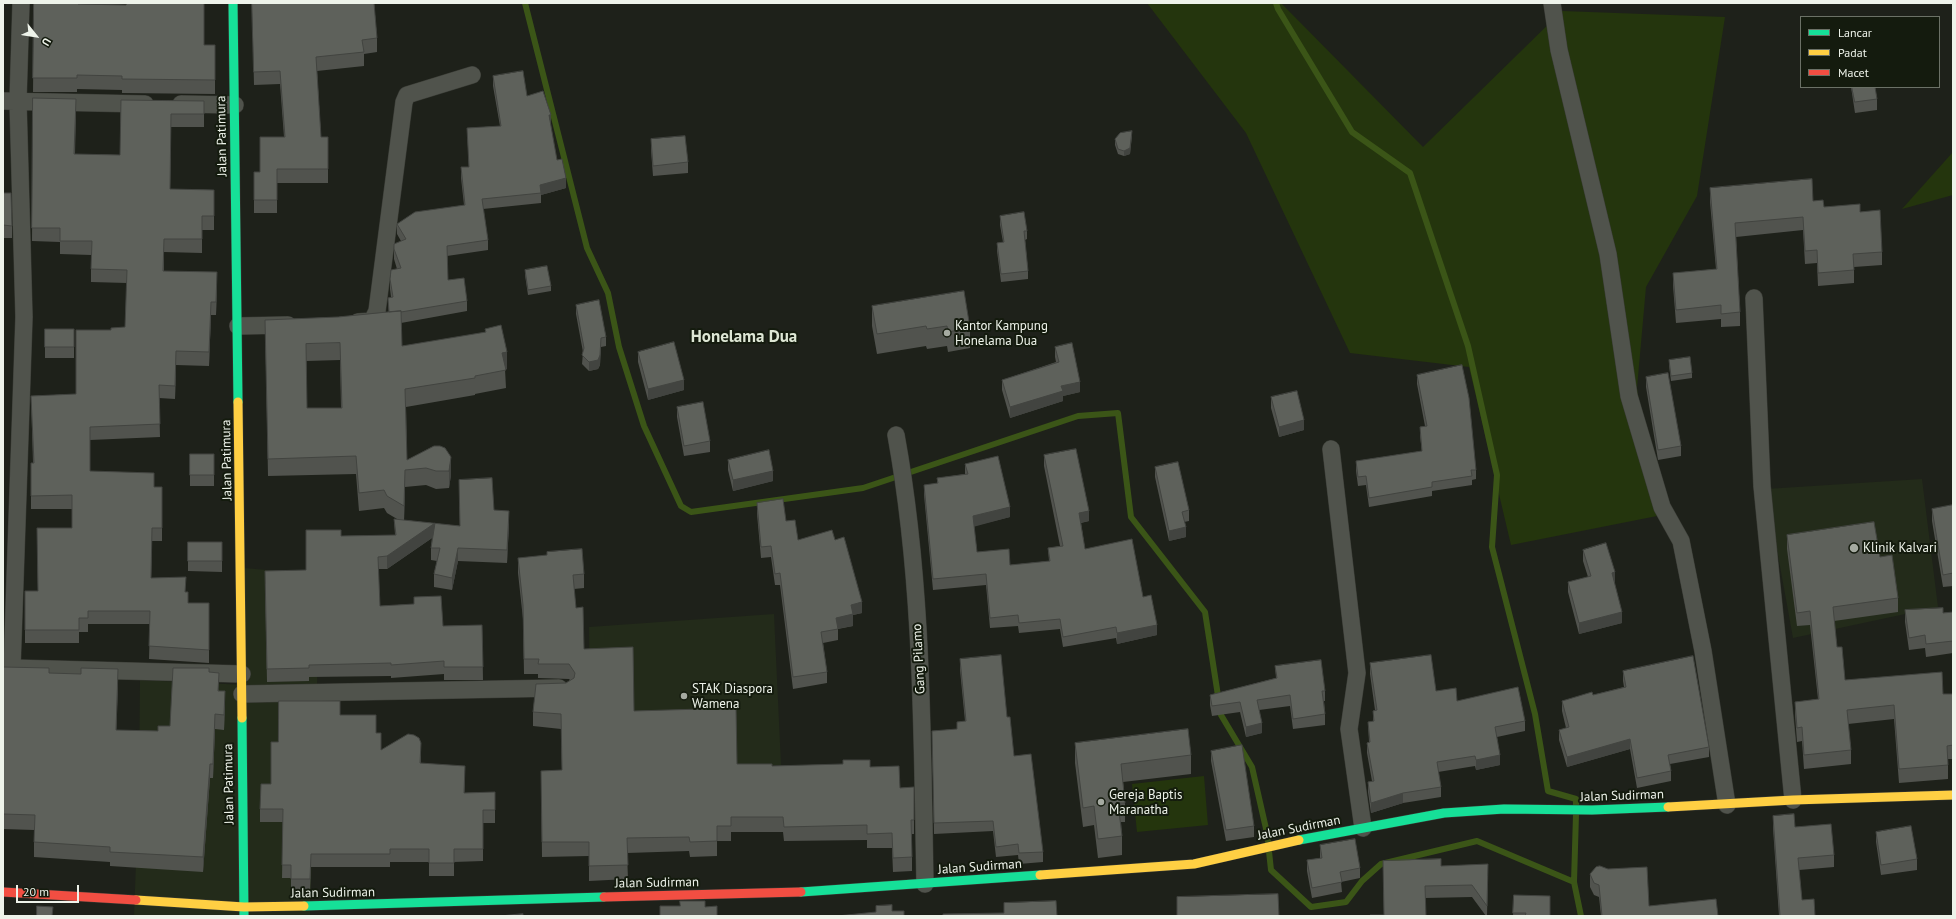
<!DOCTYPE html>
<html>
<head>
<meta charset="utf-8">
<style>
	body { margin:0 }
	#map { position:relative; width:1956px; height:919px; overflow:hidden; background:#1e211a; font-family:"PT Sans",sans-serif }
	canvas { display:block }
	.frame { position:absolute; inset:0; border:4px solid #eef3ea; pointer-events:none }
	.legend { position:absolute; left:1800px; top:16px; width:140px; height:72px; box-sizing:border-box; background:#141b0e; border:1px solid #6b7166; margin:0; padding:5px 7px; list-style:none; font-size:12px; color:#eef3ea }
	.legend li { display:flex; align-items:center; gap:8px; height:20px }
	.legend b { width:20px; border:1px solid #6b7166 }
	.north { position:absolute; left:16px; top:16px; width:40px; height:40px; -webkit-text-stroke:3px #141b0e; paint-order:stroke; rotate:120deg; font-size:11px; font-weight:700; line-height:16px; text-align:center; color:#eef3ea }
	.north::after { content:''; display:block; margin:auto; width:14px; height:18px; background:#eef3ea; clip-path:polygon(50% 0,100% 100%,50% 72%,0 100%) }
	.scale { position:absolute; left:16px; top:885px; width:63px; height:18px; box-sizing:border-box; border:2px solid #eef3ea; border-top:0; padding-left:5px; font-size:12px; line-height:14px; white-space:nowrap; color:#eef3ea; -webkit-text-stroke:3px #141b0e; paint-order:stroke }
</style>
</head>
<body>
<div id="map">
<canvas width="1956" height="919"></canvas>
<div class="frame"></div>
<ul class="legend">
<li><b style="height:5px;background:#16e098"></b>Lancar</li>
<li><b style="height:5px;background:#ffcf43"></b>Padat</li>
<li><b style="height:5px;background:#f24e42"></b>Macet</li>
</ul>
<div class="north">U</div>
<div class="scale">20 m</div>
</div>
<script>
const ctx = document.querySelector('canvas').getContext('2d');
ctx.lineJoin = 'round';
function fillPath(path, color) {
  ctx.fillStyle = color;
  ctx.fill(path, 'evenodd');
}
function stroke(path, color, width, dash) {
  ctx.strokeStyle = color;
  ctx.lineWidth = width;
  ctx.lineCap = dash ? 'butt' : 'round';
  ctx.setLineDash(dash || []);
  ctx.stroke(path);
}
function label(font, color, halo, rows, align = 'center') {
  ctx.font = font + ' "PT Sans",sans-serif';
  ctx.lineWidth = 4;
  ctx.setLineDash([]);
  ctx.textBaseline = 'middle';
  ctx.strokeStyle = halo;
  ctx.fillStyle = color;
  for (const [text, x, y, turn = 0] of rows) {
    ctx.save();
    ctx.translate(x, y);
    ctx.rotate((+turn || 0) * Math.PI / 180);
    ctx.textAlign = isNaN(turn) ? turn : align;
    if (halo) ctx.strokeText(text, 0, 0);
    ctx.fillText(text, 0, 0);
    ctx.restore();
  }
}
fillPath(new Path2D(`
	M1922,479L1938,607L1793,638L1766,489Z
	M244,568L313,574L320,585L310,916H134L139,781L140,680L246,685Z
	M774,614L781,765L591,772L589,627Z`), '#232b1a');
fillPath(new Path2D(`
	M1147,3H1281L1423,147L1562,11L1725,17L1697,196L1646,287L1637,388L1657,516L1511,545L1469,367L1350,353L1246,133Z
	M1953,152V195L1902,209Z
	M1204,776L1208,825L1137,832L1132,784Z`), '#24350d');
stroke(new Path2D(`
	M525,3L587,248L608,293L619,347L644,426L681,506L691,512L863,488L1078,416L1118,413L1131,517L1205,612L1221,715L1252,767L1267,833L1271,870L1311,907L1346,902L1362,881L1381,864L1477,841L1574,882L1581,916
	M1276,3L1278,9L1352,132L1410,173L1468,346L1497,475L1492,547L1535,714L1548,791L1576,799V805
	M1574,882L1576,814`), '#3b5517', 6);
const street = new Path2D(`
	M21,3L18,101L24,317L12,668L242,674
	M1552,3L1559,50L1608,254L1629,396L1662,507L1681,541L1703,651L1727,805
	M3,101L145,104
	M181,104L235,105
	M1754,298L1762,486L1793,800
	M358,322L372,321L377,311L404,102L407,95L472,75
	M238,326L288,325
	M896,435C923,583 922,734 925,884
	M1331,449L1357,673L1349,729L1363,828
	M242,694L559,688`);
const fast = new Path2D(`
	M233,3L238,402
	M242,718L244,916
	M1299,840L1444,813L1504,809L1592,810L1668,807
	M801,892L1040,875
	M304,906L604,897`);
const slow = new Path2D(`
	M238,402L242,718
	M1668,807L1793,800L1953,795
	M1040,875L1194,864L1299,840
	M136,900L244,907L304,906`);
const jam = new Path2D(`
	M3,892L136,900
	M604,897L801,892`);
stroke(street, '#3a3c36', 18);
stroke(fast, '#3a3c36', 10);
stroke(slow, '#3a3c36', 10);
stroke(jam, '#3a3c36', 10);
stroke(street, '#50534c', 17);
stroke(fast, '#16e098', 9);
stroke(slow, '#ffcf43', 9);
stroke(jam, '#f24e42', 9);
fillPath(new Path2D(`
	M34,3L126,5L127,3H207H204V45H215V94L122,93V90L77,89V92H33Z
	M252,3H374L377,38V52L364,54V66L317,71L321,137H328V183H277V213H254V172H260L284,137L280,84L254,85Z
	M493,76L527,96L550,125L557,160L566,188L541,195V203L483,209L488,240V250L447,256L448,280L467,301V311L401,323L402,346L485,333V329L507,369H505L506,388L475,394V395L406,407L407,460L434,446L451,475L449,488L436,489L426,485L405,487L404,520L460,526L459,480L509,524L507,563L458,561L452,590L434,587V574L437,561L431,560V548L432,538L387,569H378L380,606L414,604V597L443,626L482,625L483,680H444V674L391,678V676L309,677V681L267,682L265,584L306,570L341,536L395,535L394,519H397L387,513L384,508L359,511L356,474L268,476L265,320L338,317L389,312L388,298L391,297L390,289V279L397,269L394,259V249L401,241L397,234V224L464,205L461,178V167H469L467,128L500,126L493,86ZM340,360L341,408H307L306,361Z
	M1851,87H1875L1877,99V110L1855,113Z
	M33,98L76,112L75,154L120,155L121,100L204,114V127H171L170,189L214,190V230H202V253L164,252V271L217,286L216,315H211L209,366L176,365L175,399L159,398L160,437L90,440V471L154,487H162V541H152L151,578L186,592L188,603H209V663L149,659L150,624H88V632H79V643H25V591H38L37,528H72V509H31V463H33L31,396L76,394L111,330L125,327L127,283L91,282V255L60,254V242L32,241Z
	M1132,136L1130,154L1124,156L1118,154L1115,145V139Z
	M651,139L688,162V173L653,176L651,150Z
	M1710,188L1813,201L1824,207L1860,212L1882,252V265L1854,267V283L1818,286L1817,263L1805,264L1803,230L1736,237L1740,312V326L1721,327V319L1676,323L1673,286V273L1716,269L1710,202Z
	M3,193L12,226V238H3Z
	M1000,216L1027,231V239L1025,240L1028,271V279L1001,282L997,251V243L1003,242L1000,225Z
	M525,270L551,286V291L528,295L525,275Z
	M576,305L606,337V346L601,347L600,365L598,369L589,371L582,364L583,352L576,314Z
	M872,306L970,328V348L948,352L947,346L927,349L926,346L877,354L872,326Z
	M45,329H74V358H45Z
	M1055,347L1080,392L1063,396V401L1010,418L1002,390V380L1056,362L1055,357Z
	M638,352L684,390L648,400L638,362Z
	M1669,360L1692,373V378L1671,381L1669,365Z
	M1417,375L1476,470V479L1472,480V485L1432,491V496L1369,507L1366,485L1358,486L1356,471V461L1422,451L1420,436V427L1425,426L1417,384Z
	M1646,377L1681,446V456L1658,460L1646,387Z
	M1271,397L1304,430L1279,437L1271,408Z
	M677,407L710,441V452L684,456L677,417Z
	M190,454H214V486H190Z
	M1044,455L1089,521L1081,523L1085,549L1143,597L1157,635L1117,644L1116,638L1063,647L1060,629L1019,633L1018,626L990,628L986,585L933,590L924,495V485L937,484V478L965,474V464L1010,517L974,526L977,552L1010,565L1049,561L1048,548L1060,546L1044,466Z
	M728,460L773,481L733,491L728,470Z
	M1155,467L1189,510V521L1184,522L1186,537L1169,541L1155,477Z
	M757,503L786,521L798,540H835L862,613L853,615V626L838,629V640L823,643L827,672V683L793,689L780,585H775L771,557L761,558L757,514Z
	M1953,505V586L1943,587L1932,521V509Z
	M1787,535L1880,557L1898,598V612L1834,621L1837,647L1845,680L1943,694H1953V759H1948V779L1899,783L1894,719L1848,724L1851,750V764L1804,769L1802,741L1797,742L1795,715V702L1818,699L1810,625L1797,626L1787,549Z
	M188,542H222V572L188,571Z
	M1583,550L1615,582H1614L1622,623L1579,634L1568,592V582L1588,577L1583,561Z
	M518,558L584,574V588L574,589L576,608L584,649L634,711L737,764L772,766L870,767L900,788L914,787V834H912V871L893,872L892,848H867V840L784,841L783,832H731V841H717V856L690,857L689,851L627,853L628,879L589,881V856L542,857L541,771L562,770L561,729L533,726V712L566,683L570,680L569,679L538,678V674H524L523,619L518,573Z
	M1905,610L1943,613L1953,612V653L1926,657L1925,648L1909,650L1905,622Z
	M960,659L1007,717L1014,756L1043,852V862L1019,864L1018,855L996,857L993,831L934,834L932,731L957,729V722L965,721L960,670Z
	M1370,663L1436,691L1457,701L1525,721V731L1497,737L1500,765L1476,770L1475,766L1438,772L1441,787V797L1403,803L1371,813L1368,792V782L1372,781L1367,753V743L1369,742L1368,722L1373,721V711L1375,710L1370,674Z
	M1275,666L1325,691V701H1324L1325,714V725L1293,729L1290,706L1259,710L1262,733L1246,737L1240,712L1212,716L1210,705V695L1276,678Z
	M3,667L118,684L116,730L158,731L170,726L209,672L219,691L225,706L224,730L215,729L213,778H210L203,872L110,866V862L34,857V830L3,829Z
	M1623,671L1709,747V757L1670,764L1671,771V781L1637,788L1630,749L1567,767L1559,740V730L1566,728L1562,711V701L1593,695L1624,687L1623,681Z
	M340,715L376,733L381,750L421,756V764L465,778L464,793L495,792V823H483V861L454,862V876H429V862H390V867H311L310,892H291V878H282L283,822H260V809L271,784L278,742Z
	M1075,743L1191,755V774L1123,782L1125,803V822H1121L1122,836V855L1098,858L1094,825L1083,827L1075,763Z
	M1211,751L1254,826V837L1226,841L1211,761Z
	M1773,816L1795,827L1834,855V867L1799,870L1802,900L1815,916H1779L1773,828Z
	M1876,832L1917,859V870L1881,875L1876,842Z
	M1320,845L1360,868V878L1341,882L1342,892L1312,898L1307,871V860L1320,858Z
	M1383,861L1441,866L1488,876L1487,916H1486L1472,897L1425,898L1384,915Z
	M1590,874L1649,906L1718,916H1601L1599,897L1594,895L1590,887Z
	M1514,895L1550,916H1513Z`), '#51534e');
fillPath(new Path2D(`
	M549,115H551V125Z
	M1132,131L1130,154L1124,156V151Z
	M566,178V188L541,195L540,185Z
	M217,272V286L216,315V302Z
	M211,302V315L209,366V352Z
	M601,338L600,365L598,369L589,371V362Z
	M176,351V365L175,399V386Z
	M507,352V369L502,370V353Z
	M684,380V390L648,400V389Z
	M1080,382V392L1063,396V401L1010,418V407L1061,386Z
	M1304,420V430L1279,437V427Z
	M451,457V475L449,488V471Z
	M405,470V487L404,523V506Z
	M773,471V481L733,491V480Z
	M1010,507V517L973,527V516Z
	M509,511V524L507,563V550Z
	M1089,511V521L1079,523V513Z
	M435,523V536L387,569V556Z
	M1186,527V537L1169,541V531Z
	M458,548V561L452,590V578Z
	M1615,572V582L1612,583V573Z
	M862,602V613L853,615V626L836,629V618L851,605Z
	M1622,612V623L1579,634V623Z
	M1157,625V635L1117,644V633Z
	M118,669V684L116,744V730Z
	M225,691V706L224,730V715Z
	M215,714V729L213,778V764Z
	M1262,723V733L1246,737V727Z
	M1630,739V749L1567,767V757Z
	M421,743V756L420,776V763Z
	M1500,755V765L1476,770V760Z
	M210,764V778L203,872V857Z
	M465,766V778L464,806V793Z
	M1403,793V803L1371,813V803Z`), '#424440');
const building = new Path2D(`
	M34,3H78V4L126,5L127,3H204V45H215V80L122,79V76L77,75V78H33Z
	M252,3H374L377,38L362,40L364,52L316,57L321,137H328V169H277V200H254V172H260V137H285L280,71L254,72Z
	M523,71L527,96L543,91L551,115H549L557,160L562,159L566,178L540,185L541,193L482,199L488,240L447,246L448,280L464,278L467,301L401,312V311L389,312L388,298L393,297L390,279L391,270L401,268L394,249V244L406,239L397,224L415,212L465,205L461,167H469L467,128L501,126L493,76Z
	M1852,87H1875L1877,99L1855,102Z
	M33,98L76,99L74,154L120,155L121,100L204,101V114H171L170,189L214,190V216H202V239H164L163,271L217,272L216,302H211L209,352L176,351L175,386L159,385L160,424L90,427V471L154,473V487H162V528H152L151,578L186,577L185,592H188V603H209V650L149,646L150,611H88V618H79V630H25V591H38L37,528H72V495L31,496V463H34L31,396L76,394V330H111V328L125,327L127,270L91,269L92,241H60V228H32Z
	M1132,131L1130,148L1124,151L1118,149L1115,139L1120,133Z
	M685,136L688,162L653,166L651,139Z
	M1812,179L1813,201L1823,200L1824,207L1860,204V212L1880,210L1882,252L1853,254L1854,270L1818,273L1817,250L1805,251L1803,217L1735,223L1740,312L1721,314V305L1676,310L1673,273L1717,269L1710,188Z
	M3,193H11L12,226L3,225Z
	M1024,212L1027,231H1024L1028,271L1001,274L997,243L1004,242L1000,216Z
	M547,266L551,286L528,290L525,270Z
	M964,291L970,328L948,332L947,326L927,329L926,326L877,334L872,306Z
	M599,300L606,337L601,338L600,355L598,360L589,362L582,355L584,348L576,305Z
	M401,311L402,346L486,332L485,329L501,325L507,352L502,353L506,370L475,376V378L405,389L407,460L434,446H440L445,448L451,457L449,471H436L426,468L405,470L404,506L387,496L384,490L359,493L356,456L268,459L265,320L338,317ZM340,343L342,408H307L306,344Z
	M45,329H74V347H45Z
	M674,342L684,380L648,389L638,352Z
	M1072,343L1080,382L1061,386L1063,391L1010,407L1002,380L1059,362L1055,347Z
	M1690,357L1692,373L1671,376L1669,360Z
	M1462,365L1469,398L1476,470H1471L1472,476L1432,482V487L1369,498L1366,476L1358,477L1356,461L1422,451L1420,427L1427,426L1417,375Z
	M1668,373L1681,446L1658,450L1646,377Z
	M1297,391L1304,420L1279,427L1271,397Z
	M703,402L710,441L684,446L677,407Z
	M1076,449L1089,511L1079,513L1085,549L1132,539L1143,597L1151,595L1157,625L1117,633L1116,627L1063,637L1060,619L1019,623L1018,615L990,618L986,574L933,579L924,485L938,483L937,478L968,474L965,464L998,456L1010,507L973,516L977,552L1009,549L1010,565L1050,561L1048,548L1063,546L1044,455Z
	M769,450L773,471L733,480L728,460Z
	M190,454H214V475H190Z
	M1178,462L1189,510L1182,512L1186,527L1169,531L1155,467Z
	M492,478L494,510L509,511L507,550L458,548L452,578L434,574L440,548H431L435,523L387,556L378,557L380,606L414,604V597L441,596L443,626L482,625L483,667H444V661L391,665V663L309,665V668L267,669L265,571L306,570V530H341V536L396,535L394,519L460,526L459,480Z
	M783,499L786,521L795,520L798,540L832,530L835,540L844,537L862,602L851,605L853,614L836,618L838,629L821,632L827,672L793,677L780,573L775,574L771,546L761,547L757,503Z
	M1953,505V573L1943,575L1932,509Z
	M1874,522L1880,557L1892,555L1898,598L1833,607L1837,647H1842L1845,680L1942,672L1943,694H1953V745L1947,746L1948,765L1899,769L1894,705L1847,710L1851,750L1804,755L1802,727L1797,728L1795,702L1819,699L1810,611L1797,613L1787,535Z
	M188,542H222V561H188Z
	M1606,543L1615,572L1612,573L1622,612L1579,623L1568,582L1591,576L1583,550Z
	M582,549L584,574L573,575L576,608L583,607L584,649L633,647L634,711L736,708L737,764H772V766L843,764V760H870V767L899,766L900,788L914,787V820H911L912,857L893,858L892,833L867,834V825L784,827L783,817H731V826H717V841L690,842L689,837L627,838L628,865L589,866V842H542L541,771L562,770L561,714L533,712L536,684L566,683L574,678L575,673L569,664H538L539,659H524L523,605L518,558L547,555V552Z
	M1943,608V613L1953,612V641L1926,644L1925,635L1909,638L1905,610Z
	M1001,655L1007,717H1010L1014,756L1031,754L1043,852L1019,853L1018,844L996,847L993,821L934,823L932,731L957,729V722L966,721L960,659Z
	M1431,655L1436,691L1456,688L1457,701L1518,687L1525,721L1495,727L1500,755L1476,760L1475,756L1437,762L1441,787L1403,793L1371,803L1368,782L1374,781L1367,743L1370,742L1368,722L1374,721L1373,711L1377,710L1370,663Z
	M1693,656L1709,747L1668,755L1671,771L1637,778L1630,739L1567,757L1559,730L1569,727L1562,701L1592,692L1593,695L1626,687L1623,671Z
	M1321,660L1325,691H1322L1325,714L1293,719L1290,695L1257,700L1262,723L1246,727L1240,702L1212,706L1210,695L1277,678L1275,666Z
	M3,667L49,668V673L81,674V668L118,669L116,730L158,731V726H170L173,668H209V672L219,673L218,691H225L224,715L215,714L213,764H210L203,857L110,852V847L34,842L35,815L3,814Z
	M279,701H340V715H376V733H381V750L408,734L414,735L419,738L421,743L420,763L465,766L464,793L495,792V810H483V849H454V863H429V849H390V854H311L310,879H291V865H282L283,809H260L261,784H271V742H278Z
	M1188,729L1191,755L1121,764L1125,803H1118L1122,836L1098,839L1094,806L1083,808L1075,743Z
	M1242,745L1254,826L1226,830L1211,751Z
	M1794,814L1795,827L1831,824L1834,855L1798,858L1802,900L1814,899L1815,916H1780L1773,816Z
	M1911,826L1917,859L1881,865L1876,832Z
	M1355,839L1360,868L1340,872L1342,882L1312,888L1307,860L1322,858L1320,845Z
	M1441,859V866L1488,864L1487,906L1472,885L1425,886L1426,916H1370V915H1384L1383,861Z
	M1600,866L1608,869L1647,867L1649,906L1716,899L1718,916H1602L1599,885L1594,883L1590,874L1596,867Z
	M1278,894L1279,916H1177V897Z
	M1514,895L1550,896V916H1525L1526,913H1513Z
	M680,901H705V907L717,906V916H660V906H680Z
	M1056,901L1057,916H943V914L1004,913V903Z
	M892,905V911H904V916H837L876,912V906Z
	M37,906L53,907L52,916H37Z
	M523,914V916H501Z`);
fillPath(building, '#5e615b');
stroke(building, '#424440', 1);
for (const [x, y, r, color] of [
	[947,333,4,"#a5aaa1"],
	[1854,548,5,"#a5aaa1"],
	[684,696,4,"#a5aaa1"],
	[1101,802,4,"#a5aaa1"]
]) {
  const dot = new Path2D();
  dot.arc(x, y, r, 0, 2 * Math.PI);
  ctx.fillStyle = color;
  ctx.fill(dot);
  stroke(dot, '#141b0e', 1.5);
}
label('13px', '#eef3ea', '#141b0e', [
	["Jalan Patimura",222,136,-91],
	["Jalan Patimura",227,460,-91],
	["Gang Pilamo",919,659,-93],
	["Jalan Patimura",229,784,-91],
	["Jalan Sudirman",1622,796,-2],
	["Jalan Sudirman",1299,828,-11],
	["Jalan Sudirman",980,867,-4],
	["Jalan Sudirman",657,883,-1],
	["Jalan Sudirman",333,893,-1]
]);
label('13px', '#eef3ea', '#141b0e', [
	["Kantor Kampung",955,326],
	["Honelama Dua",955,341],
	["Klinik Kalvari",1863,548],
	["STAK Diaspora",692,689],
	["Wamena",692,704],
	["Gereja Baptis",1109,795],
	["Maranatha",1109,810]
], 'left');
label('bold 17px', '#dee7d5', '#141b0e', [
	["Honelama Dua",744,337]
]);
</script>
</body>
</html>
